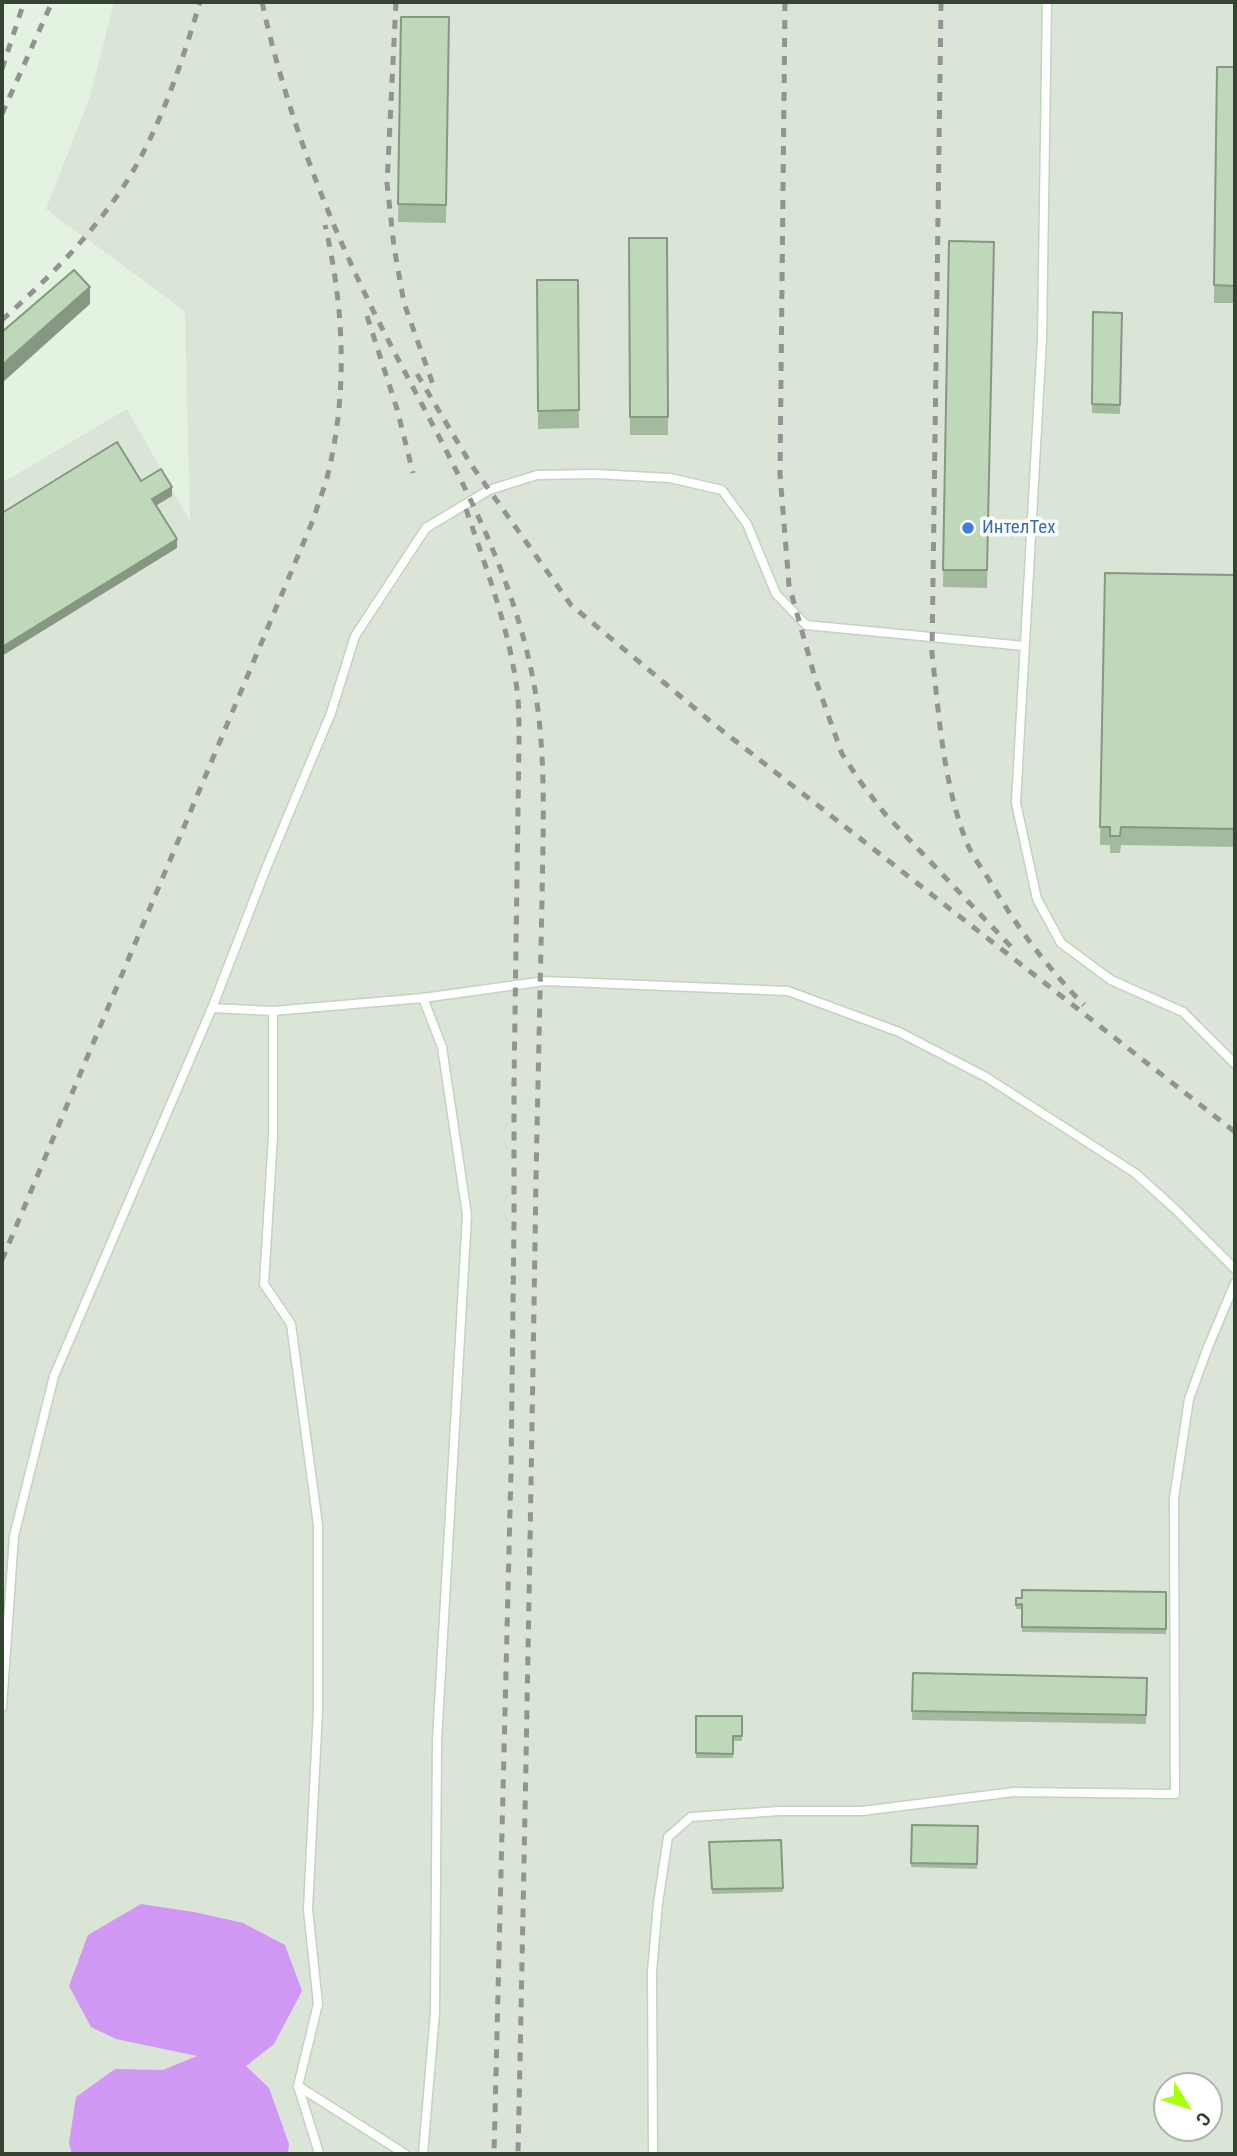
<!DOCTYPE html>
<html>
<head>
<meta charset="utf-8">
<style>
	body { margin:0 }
	#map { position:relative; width:1237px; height:2156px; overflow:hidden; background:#e3f2e1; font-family:"Roboto Condensed",sans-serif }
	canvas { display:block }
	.frame { position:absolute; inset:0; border:4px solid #354432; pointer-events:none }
	.north { position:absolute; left:1153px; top:2072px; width:70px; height:70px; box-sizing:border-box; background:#fff; border:2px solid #aeb4ad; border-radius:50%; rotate:128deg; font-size:19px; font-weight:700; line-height:28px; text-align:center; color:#354432 }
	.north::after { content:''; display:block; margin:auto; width:24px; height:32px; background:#a9ff0c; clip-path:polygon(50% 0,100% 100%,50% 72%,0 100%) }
</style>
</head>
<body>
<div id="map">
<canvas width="1237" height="2156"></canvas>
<div class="frame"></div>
<div class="north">С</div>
</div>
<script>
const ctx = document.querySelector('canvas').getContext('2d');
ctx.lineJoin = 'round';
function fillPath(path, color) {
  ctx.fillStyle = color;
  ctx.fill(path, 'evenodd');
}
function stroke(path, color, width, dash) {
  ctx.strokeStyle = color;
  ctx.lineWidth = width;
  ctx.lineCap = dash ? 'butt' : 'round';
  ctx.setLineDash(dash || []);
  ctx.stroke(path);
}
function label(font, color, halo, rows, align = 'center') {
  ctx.font = font + ' "Roboto Condensed",sans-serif';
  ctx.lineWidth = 7;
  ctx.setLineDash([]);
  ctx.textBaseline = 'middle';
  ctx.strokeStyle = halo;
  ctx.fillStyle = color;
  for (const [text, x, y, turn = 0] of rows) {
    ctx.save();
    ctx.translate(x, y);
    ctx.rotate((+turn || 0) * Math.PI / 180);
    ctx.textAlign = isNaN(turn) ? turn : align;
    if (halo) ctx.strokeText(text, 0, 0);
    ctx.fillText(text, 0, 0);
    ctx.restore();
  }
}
fillPath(new Path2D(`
	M114,2H1235V2154H2V483L127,409L190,521L185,311L46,209L90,97ZM1167,2086H1209V2128H1167Z`), '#dae4d7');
fillPath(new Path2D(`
	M141,1904L194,1912L243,1923L285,1945L302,1991L274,2044L246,2066L269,2088L289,2144L288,2154H72L69,2143L76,2097L115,2069L163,2070L197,2056L116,2039L91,2027L69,1986L88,1935Z`), '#d197f5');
const lane = new Path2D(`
	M1047,2L1042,339L1016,803L1037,899L1061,943L1111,980L1183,1012L1235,1064
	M423,998L442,1047L467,1215L437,1740L435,2012L423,2154
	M212,1008L273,1011L423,998L545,981L788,991L899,1032L986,1077L1135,1173L1175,1209L1235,1269
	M273,1011V1136L264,1284L291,1324L318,1525V1710L308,1909L318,2004L298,2086L319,2153
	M2,1707L14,1536L54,1376L212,1008L267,866L331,713L355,636L426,528L489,490L537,475L595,474L670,478L722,490L747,524L776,594L806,625L1024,646
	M298,2086L405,2154
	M653,2154L652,1972L658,1903L668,1837L691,1817L780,1811H862L1014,1792L1175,1794L1174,1498L1189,1399L1208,1347L1235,1283`);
stroke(lane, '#bed6bb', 11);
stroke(lane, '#fff', 8);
stroke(new Path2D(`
	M262,2C287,117 331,229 385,334C442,445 509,555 533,679C547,751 543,827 542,900C540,993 538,1085 536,1178C531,1503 525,1829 518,2154
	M396,2L387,183L394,247L404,303L435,390
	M785,2L780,474L789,585L815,678L842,754L859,780L885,814L1017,953
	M941,2L932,653C939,716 943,781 966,841C971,854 980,866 988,878C1016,926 1045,965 1084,1005
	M2,69L24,2
	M2,114L52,2
	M367,316L397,409L413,473
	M2,320C40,286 78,249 109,207C154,148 179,72 200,2
	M417,374L470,463L571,605L710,721L1235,1132
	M466,509C487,571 511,633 518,698C519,713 519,728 519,742L514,1084V1224L511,1471L494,2154
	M2,1260L313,520C318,504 324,489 328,474C348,391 344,307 325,225`), '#939393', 5, [9, 9]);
fillPath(new Path2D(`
	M401,17H449L446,223L398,222Z
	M1217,67H1235V303H1214Z
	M629,238H667L668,435H630Z
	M949,241L994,242L987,588L943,587Z
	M537,280H578L579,428L538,429Z
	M1093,312L1122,313L1120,414L1092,413Z
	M1105,573L1235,575V847L1121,845L1120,853H1110V845H1100Z
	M1166,1592V1634L1022,1632V1609H1016V1598Z
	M913,1673L1147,1678L1146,1724L912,1720Z
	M696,1716H742V1741H733V1758H696Z
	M912,1825L978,1826L977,1869L911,1867Z
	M781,1840L783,1892L712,1894L709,1842Z`), '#a4ba9f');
fillPath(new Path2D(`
	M90,287V304L2,383V365Z
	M172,487V496L152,508V499Z
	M177,539V548L2,656V647Z`), '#869782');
const building = new Path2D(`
	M401,17H449L446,205L398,204Z
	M1217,67H1235V286L1214,285Z
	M629,238H667L668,417H630Z
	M949,241L994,242L987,570H943Z
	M74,270L90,287L2,365V332Z
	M537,280H578L579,410L538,411Z
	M1093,312L1122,313L1120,405L1092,404Z
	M117,442L141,481L161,469L172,487L152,499L177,539L2,647V513Z
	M1105,573L1235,575V829L1121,827L1120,836H1110V827H1100Z
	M1022,1590L1166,1592V1629L1022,1627V1604L1016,1605V1598H1022Z
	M913,1673L1147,1678L1146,1715L912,1711Z
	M696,1716H742V1736H733V1754L696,1753Z
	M912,1825L978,1826L977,1864L911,1863Z
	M781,1840L783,1888L712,1889L709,1842Z`);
fillPath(building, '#bfd8b9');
stroke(building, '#869782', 2);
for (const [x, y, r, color] of [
	[968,528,7,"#3f7fe0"]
]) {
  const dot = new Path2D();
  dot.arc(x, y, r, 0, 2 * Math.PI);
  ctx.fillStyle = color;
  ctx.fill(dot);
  stroke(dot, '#fff', 2.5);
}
label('19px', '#366cbe', '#fff', [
	["ИнтелТех",982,528]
], 'left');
</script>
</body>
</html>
